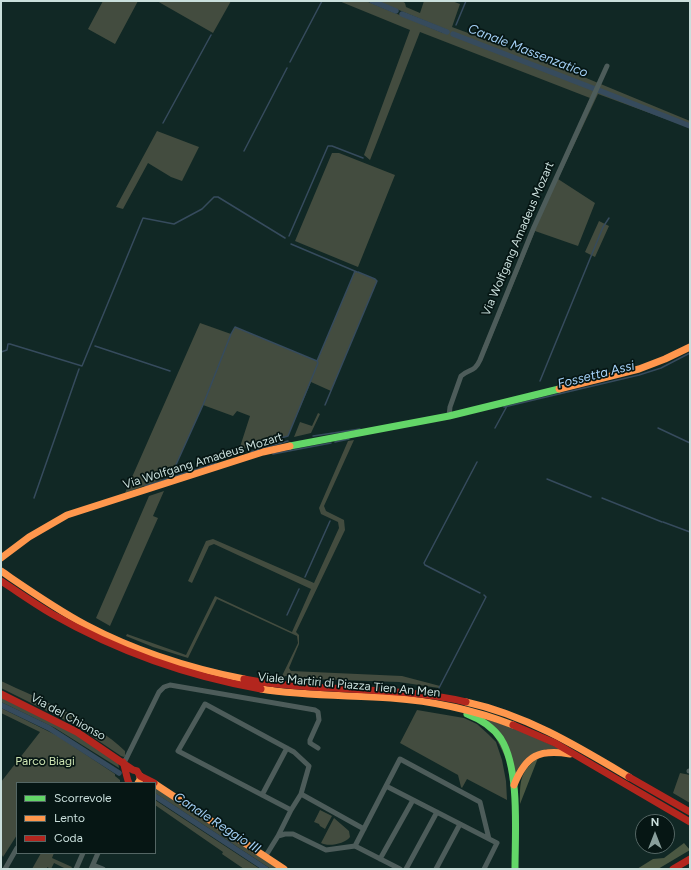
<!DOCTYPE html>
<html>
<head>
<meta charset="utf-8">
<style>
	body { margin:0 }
	#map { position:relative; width:691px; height:870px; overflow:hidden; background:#112825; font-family:Figtree,sans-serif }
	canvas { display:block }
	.frame { position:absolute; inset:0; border:2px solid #cadfdc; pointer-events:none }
	.legend { position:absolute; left:16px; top:782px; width:140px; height:72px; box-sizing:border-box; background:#061614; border:1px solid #546664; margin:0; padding:5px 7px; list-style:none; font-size:12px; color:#cadfdc }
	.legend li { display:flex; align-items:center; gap:8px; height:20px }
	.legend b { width:20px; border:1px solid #546664 }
	.north { position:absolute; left:635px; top:814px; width:40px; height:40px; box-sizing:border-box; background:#061614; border:1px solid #546664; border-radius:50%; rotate:0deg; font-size:11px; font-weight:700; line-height:16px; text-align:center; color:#cadfdc }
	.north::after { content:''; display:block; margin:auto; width:14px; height:18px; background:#899f9c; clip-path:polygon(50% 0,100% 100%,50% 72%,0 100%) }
</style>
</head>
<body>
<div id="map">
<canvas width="691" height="870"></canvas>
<div class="frame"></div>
<ul class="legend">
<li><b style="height:5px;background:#63d668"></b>Scorrevole</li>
<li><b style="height:5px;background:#ff974d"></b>Lento</li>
<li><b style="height:5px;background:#b3261e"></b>Coda</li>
</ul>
<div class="north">N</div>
</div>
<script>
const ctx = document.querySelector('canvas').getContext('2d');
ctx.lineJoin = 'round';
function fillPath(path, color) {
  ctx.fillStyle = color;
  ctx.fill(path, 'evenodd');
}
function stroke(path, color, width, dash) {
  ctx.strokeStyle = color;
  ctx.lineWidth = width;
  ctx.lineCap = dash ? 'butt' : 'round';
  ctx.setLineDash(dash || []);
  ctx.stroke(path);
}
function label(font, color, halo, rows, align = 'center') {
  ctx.font = font + ' Figtree,sans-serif';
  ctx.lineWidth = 3.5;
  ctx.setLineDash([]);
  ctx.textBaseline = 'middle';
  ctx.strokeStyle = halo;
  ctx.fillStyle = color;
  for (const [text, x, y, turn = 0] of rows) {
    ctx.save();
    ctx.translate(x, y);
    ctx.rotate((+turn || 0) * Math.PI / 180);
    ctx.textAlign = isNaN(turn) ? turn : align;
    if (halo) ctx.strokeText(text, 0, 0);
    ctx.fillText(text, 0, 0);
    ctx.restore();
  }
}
fillPath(new Path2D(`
	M103,1H138L115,44L88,29Z
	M157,1H231L213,33Z
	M339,1H366L443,33L446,32L445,29L377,1H402L405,3L406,7L420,13L424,1H452L460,4L452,27L562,68L690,121V128L598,94L558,179L595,203L578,246L535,231L486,351L482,349L590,98L420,32L370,160L364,155L410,30Z
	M157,131L199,147L182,181L171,177L148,163L123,209L116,207Z
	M332,153H339L395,175L358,267L295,241Z
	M599,221L609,226L595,257L585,252Z
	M355,271L375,279L377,281L331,391L311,382L288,436L239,450L250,416L237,411L233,416L203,405L171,476L125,493L200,323L231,334L235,327L317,361Z
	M318,413L320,414L311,433L294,437L300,422L312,426Z
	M354,440L324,506L326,511L344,520L345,530L296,632L299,635V644L289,668L291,671L402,676L440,686L439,688L399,682L310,679L285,676L284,678H281L298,643L297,636L217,599L188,658L153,647L126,636L127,634L186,655L215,596L292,632L311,589L214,544L209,546L192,583L188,581L206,541L213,539L314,583L339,528L338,522L321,514L319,508L348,441Z
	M164,491L153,516L158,518L110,626L96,618L149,496Z
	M1,681C41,700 93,720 125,751V756L124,757L121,756L75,725L1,688Z
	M1,696L72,731L118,762L119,768L55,728L1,702Z
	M1,708L58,736L115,774V776L120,780V783H17V835L3,857L1,853V782L40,732L1,713Z
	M417,710L464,718L477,724L488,734L496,742L502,760L506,781L507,800L467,779L462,788L461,787L458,775L400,743Z
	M487,720C513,726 536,738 560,749H546L514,775Z
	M680,773L690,775V803L673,793Z
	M155,787L280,869H271L155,793Z
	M155,800L260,869H244L222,854L223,852L155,805Z
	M320,810L332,816L325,829L320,826L319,824L314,822Z
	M334,818L349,831L350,837C345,844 328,847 321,843Z
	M41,853H54L52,858L72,867L71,869H66L54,863L51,869L47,867V869H32Z`), '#434c3f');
fillPath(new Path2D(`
	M538,758L520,804C520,783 519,772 538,758Z
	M684,843L690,850L658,869H637L653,859L664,858Z`), '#4b5842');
stroke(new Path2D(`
	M456,25L466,1
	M290,62L322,1
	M163,123L211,35
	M244,151L287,68
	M289,236L328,146H332L363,158
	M291,244L357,272
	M95,346L170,371
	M1,352L7,350L8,344H10L82,366L143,218L174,224L202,209L214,197H218L285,238
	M540,381L603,227L609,218
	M325,405L377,281L375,279L358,272
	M504,407L639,375L661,368L690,353
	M495,428L507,406
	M658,428L690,443
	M313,436L360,429
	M288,441L250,452L249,447L288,436L318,363L317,361L355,271
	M335,442L349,439
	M273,454L331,443
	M477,462L424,563L425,565L480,593
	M170,478L203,405L231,334L235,327L317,361
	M547,479L591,497
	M145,486L216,463
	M34,498L79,369
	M602,498L662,522
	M663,522L690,532
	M305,577L330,521
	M287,615L299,589
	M439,688L486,597L484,595`), '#364b5d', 1.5);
stroke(new Path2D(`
	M372,1L396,11
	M402,14L447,32
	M453,34L595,89
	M598,90L690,126
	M1,705L49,728L119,773
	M155,796L266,869`), '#364b5d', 5.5);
stroke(new Path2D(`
	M449,416L450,407L461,376C470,368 474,373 480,360L534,227L607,66
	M124,763L159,692L164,687L170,685L315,710L318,712L319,720L310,740V743L318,748
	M689,771H690
	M386,786L400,759L480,802L489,839
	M301,794L291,810L178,751L205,704L294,752L309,766L301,794L364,829
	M262,795L287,748
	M278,836L291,810
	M355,846L386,786L497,843L484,869
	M265,857L278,836L285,834H293L326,850L355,846L400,869
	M380,859L413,800
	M93,865L103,869
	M5,869L17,848
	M76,869L83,853
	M91,869L98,853
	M406,869L437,812
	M436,869L460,824`), '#4d5c5a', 5);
stroke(new Path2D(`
	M290,446L449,416L559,389
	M467,714C480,719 493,727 501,739C520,769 515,834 515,869`), '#63d668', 7);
stroke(new Path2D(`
	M559,389L639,369L665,359L690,347
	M1,558L29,537L67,515L263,452L290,446
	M1,571C29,590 56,609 86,625C135,651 189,668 244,679
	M261,689C304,696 348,695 391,698C433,701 474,710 513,725
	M466,702C526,715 577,746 629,777
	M138,783L140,780V776
	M155,784L284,869
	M514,785C526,755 539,749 570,754`), '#ff974d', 7);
stroke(new Path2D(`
	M1,581C18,592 35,604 52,614C117,651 187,676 261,689
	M244,679C317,693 393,685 466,702
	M1,694L77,732L133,770L137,771L140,776L154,783
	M513,725L555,743L690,822
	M123,762C125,767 127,780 129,783
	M629,777L690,812
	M673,869L690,859`), '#b3261e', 7);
label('12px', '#cadfdc', '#061614', [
	["Via Wolfgang Amadeus Mozart",518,239,-67],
	["Via Wolfgang Amadeus Mozart",203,461,-17],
	["Viale Martiri di Piazza Tien An Men",349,685,5],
	["Via del Chionso",68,717,29]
]);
label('12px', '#cde3b1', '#061614', [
	["Parco Biagi",45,761]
]);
label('italic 13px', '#a3cff5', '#061614', [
	["Canale Massenzatico",528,51,21],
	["Fossetta Assi",596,375,-14],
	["Canale Reggio III",217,823,33]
]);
</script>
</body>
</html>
